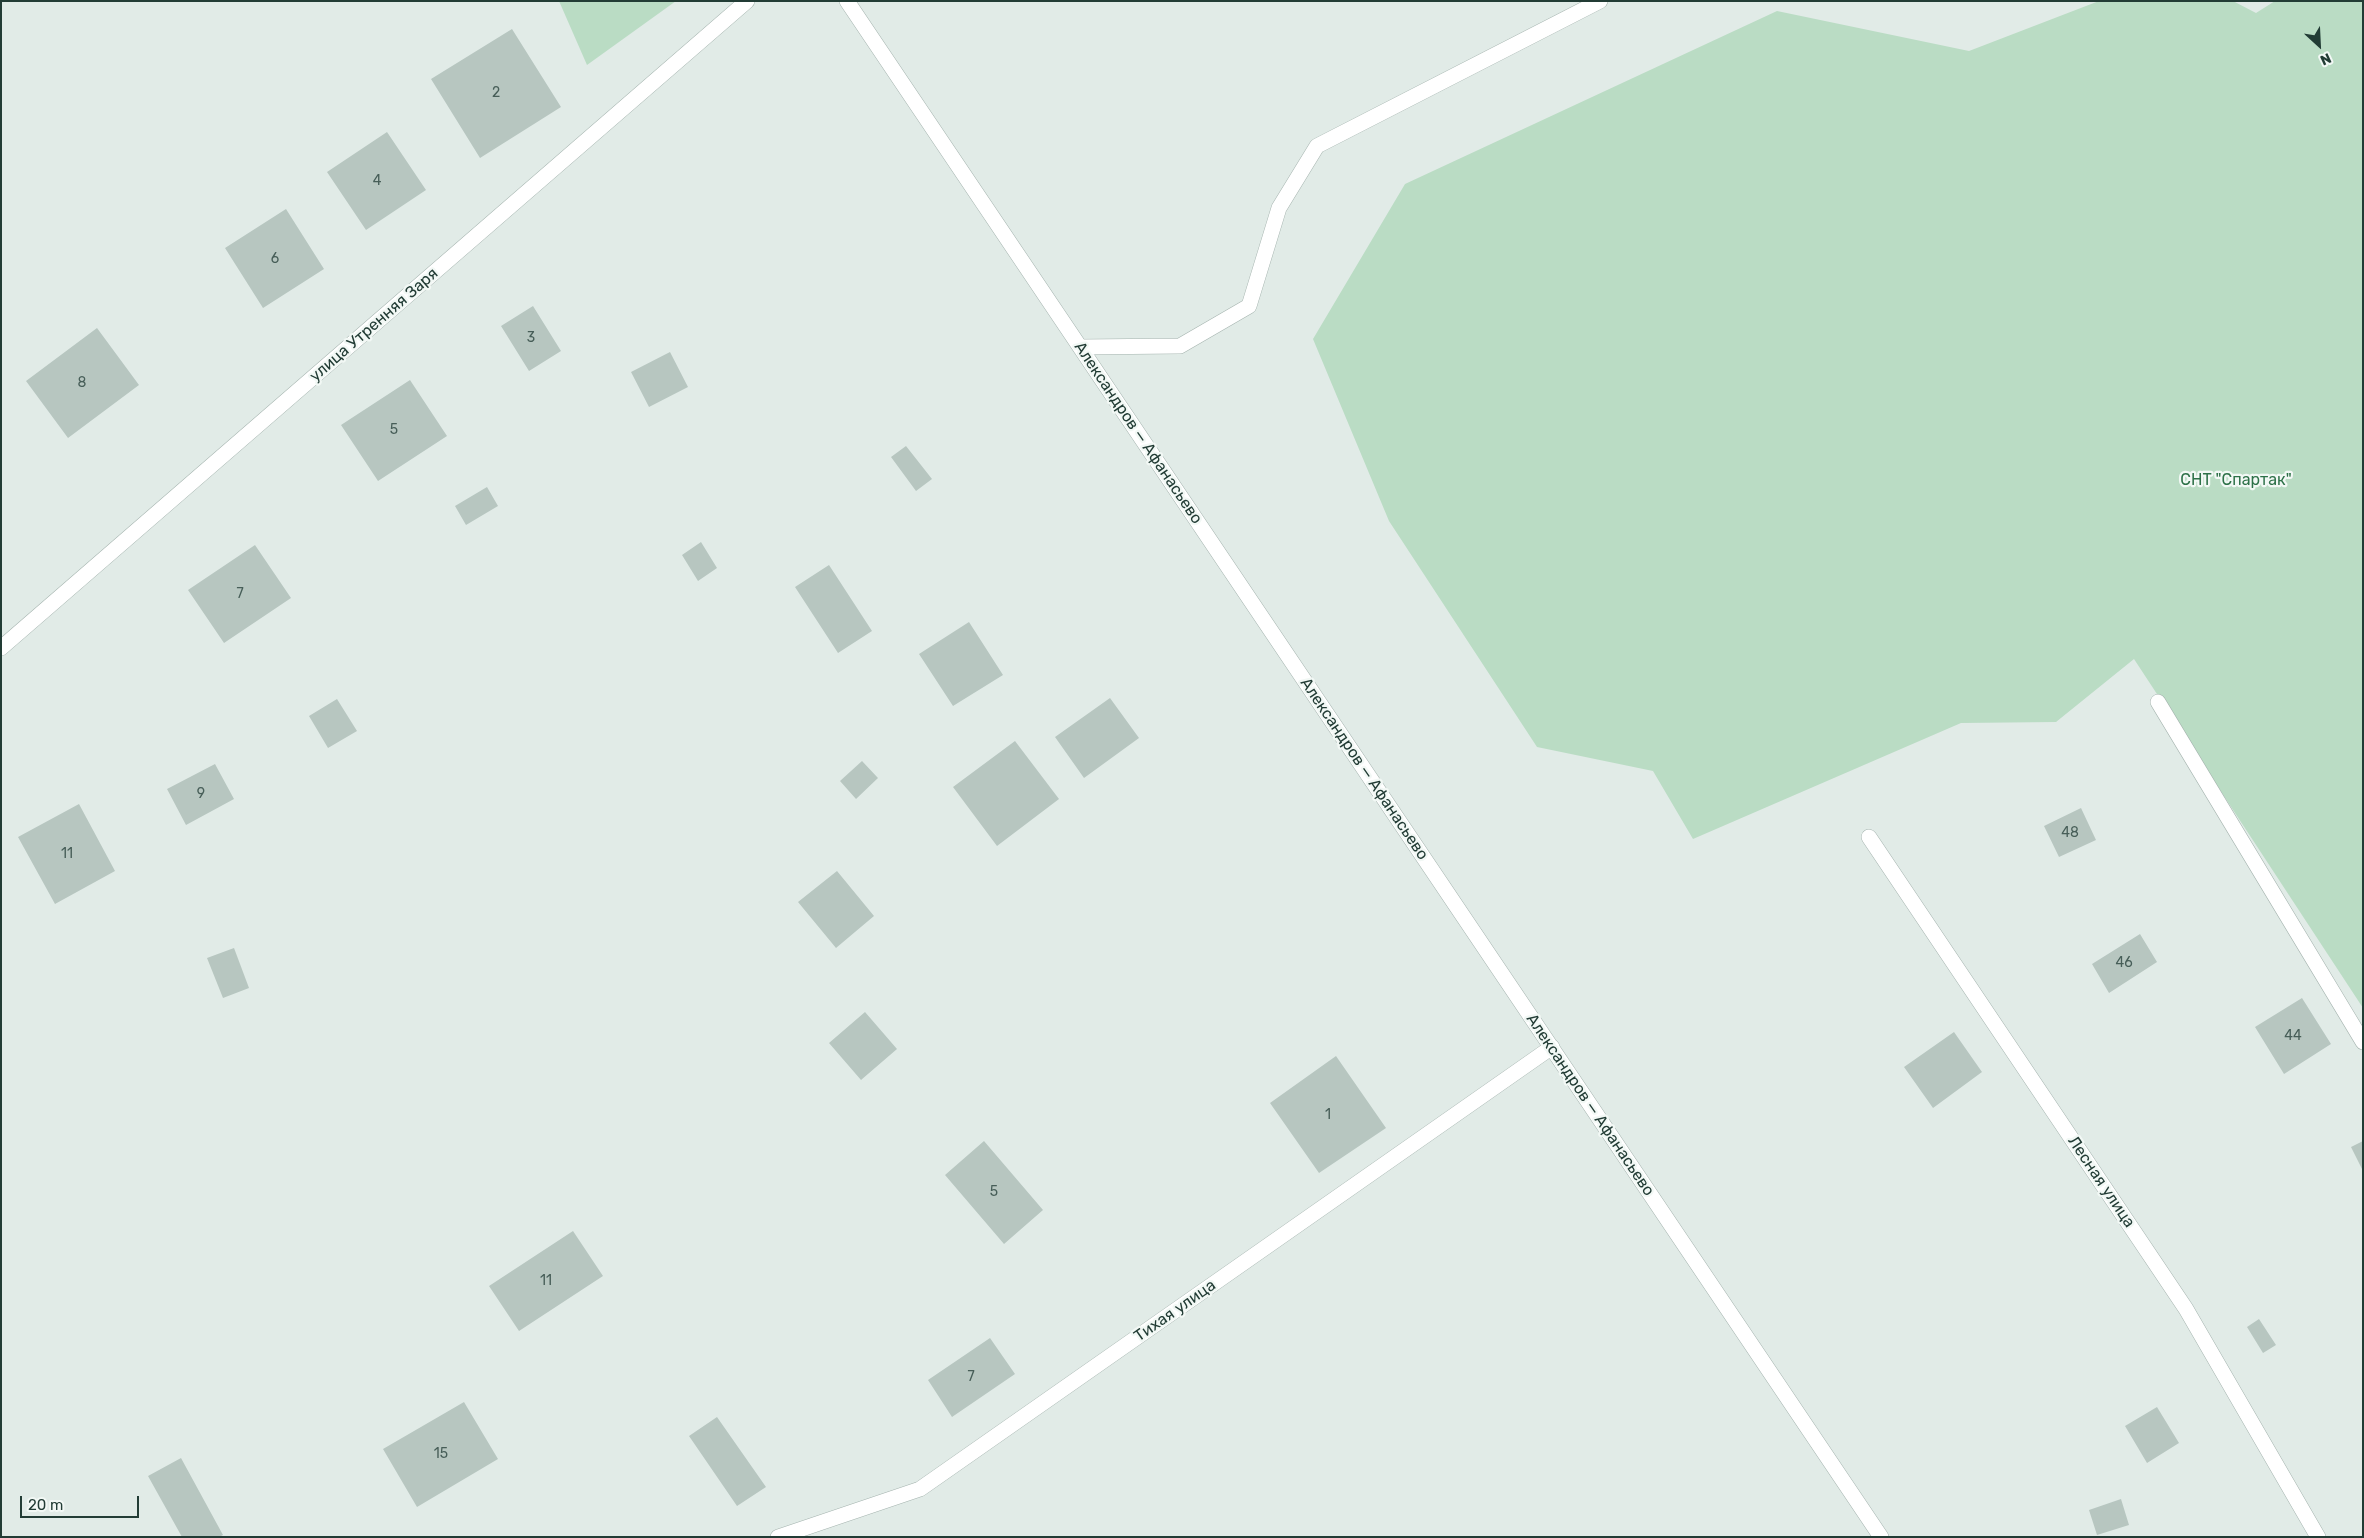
<!DOCTYPE html>
<html>
<head>
<meta charset="utf-8">
<style>
	body { margin:0 }
	#map { position:relative; width:2364px; height:1538px; overflow:hidden; background:#e1ebe7; font-family:Rubik,sans-serif }
	canvas { display:block }
	.frame { position:absolute; inset:0; border:2px solid #223c35; pointer-events:none }
	.north { position:absolute; left:2294px; top:20px; width:50px; height:50px; -webkit-text-stroke:4px #f2f8f5; paint-order:stroke; rotate:155deg; font-size:14px; font-weight:700; line-height:20px; text-align:center; color:#223c35 }
	.north::after { content:''; display:block; margin:auto; width:18px; height:22px; background:#223c35; clip-path:polygon(50% 0,100% 100%,50% 72%,0 100%) }
	.scale { position:absolute; left:20px; top:1496px; width:119px; height:22px; box-sizing:border-box; border:2px solid #223c35; border-top:0; padding-left:6px; font-size:15px; line-height:18px; white-space:nowrap; color:#223c35; -webkit-text-stroke:4px #f2f8f5; paint-order:stroke }
</style>
</head>
<body>
<div id="map">
<canvas width="2364" height="1538"></canvas>
<div class="frame"></div>
<div class="north">N</div>
<div class="scale">20 m</div>
</div>
<script>
const ctx = document.querySelector('canvas').getContext('2d');
ctx.lineJoin = 'round';
function fillPath(path, color) {
  ctx.fillStyle = color;
  ctx.fill(path, 'evenodd');
}
function stroke(path, color, width, dash) {
  ctx.strokeStyle = color;
  ctx.lineWidth = width;
  ctx.lineCap = dash ? 'butt' : 'round';
  ctx.setLineDash(dash || []);
  ctx.stroke(path);
}
function label(font, color, halo, rows, align = 'center') {
  ctx.font = font + ' Rubik,sans-serif';
  ctx.lineWidth = 4.5;
  ctx.setLineDash([]);
  ctx.textBaseline = 'middle';
  ctx.strokeStyle = halo;
  ctx.fillStyle = color;
  for (const [text, x, y, turn = 0] of rows) {
    ctx.save();
    ctx.translate(x, y);
    ctx.rotate((+turn || 0) * Math.PI / 180);
    ctx.textAlign = isNaN(turn) ? turn : align;
    if (halo) ctx.strokeText(text, 0, 0);
    ctx.fillText(text, 0, 0);
    ctx.restore();
  }
}
fillPath(new Path2D(`
	M559,1H676L587,65Z
	M2099,1H2233L2256,13L2275,1H2363V1008L2134,659L2056,722L1961,723L1693,839L1653,771L1537,747L1389,521L1313,339L1405,184L1777,11L1969,51Z`), '#badcc4');
fillPath(new Path2D(`
	M512,29L561,107L480,158L431,79Z
	M387,132L426,190L366,230L327,172Z
	M286,209L324,269L263,308L225,248Z
	M533,306L561,351L529,371L501,326Z
	M97,328L139,385L68,438L26,381Z
	M670,352L688,387L649,407L631,372Z
	M410,380L447,436L378,481L341,425Z
	M906,446L932,479L916,491L891,457Z
	M487,487L498,506L466,525L455,506Z
	M701,542L717,568L698,581L682,555Z
	M255,545L291,598L224,643L188,590Z
	M829,565L872,631L838,653L795,587Z
	M969,622L1003,675L953,706L919,654Z
	M1110,698L1139,738L1084,778L1055,737Z
	M337,699L357,731L328,748L309,716Z
	M1015,741L1059,799L997,846L953,787Z
	M862,761L878,778L856,799L840,781Z
	M215,764L234,799L186,825L167,789Z
	M79,804L115,871L55,904L18,837Z
	M2081,808L2096,840L2059,857L2044,826Z
	M837,871L874,916L836,948L798,902Z
	M2140,934L2157,962L2109,993L2092,964Z
	M234,948L249,988L223,998L207,958Z
	M2302,998L2331,1044L2284,1074L2255,1027Z
	M865,1012L897,1049L861,1080L829,1043Z
	M1954,1032L1982,1072L1933,1108L1904,1067Z
	M1336,1056L1386,1128L1319,1173L1270,1103Z
	M984,1141L1043,1210L1004,1244L945,1175Z
	M2363,1141V1171L2351,1147Z
	M573,1231L603,1276L519,1331L489,1286Z
	M2259,1319L2276,1345L2263,1353L2247,1327Z
	M990,1338L1015,1374L952,1417L928,1380Z
	M464,1402L498,1459L417,1507L383,1449Z
	M2157,1407L2179,1443L2147,1463L2125,1426Z
	M717,1417L766,1487L737,1506L689,1436Z
	M181,1458L223,1535L219,1537H182L148,1476Z
	M2121,1499L2129,1525L2097,1535L2089,1510Z`), '#b7c6c0');
const minor = new Path2D(`
	M847,1L1881,1537
	M1080,347L1180,346L1249,306L1279,208L1317,146L1600,1
	M1,648L747,1
	M2158,702L2363,1042
	M1869,837L2186,1309L2318,1537
	M778,1537L920,1489L1552,1047`);
stroke(minor, '#a4b3ae', 16);
stroke(minor, '#fff', 15);
label('14px', '#475e58', null, [
	["2",496,93],
	["4",377,181],
	["6",275,259],
	["3",531,338],
	["8",82,383],
	["5",394,430],
	["7",240,594],
	["9",201,794],
	["48",2070,833],
	["11",67,854],
	["46",2124,963],
	["44",2293,1036],
	["1",1328,1115],
	["5",994,1192],
	["11",546,1281],
	["7",971,1377],
	["15",441,1454]
]);
label('16px', '#223c35', '#f2f8f5', [
	["улица Утренняя Заря",374,325,-41],
	["Александров — Афанасьево",1138,433,56],
	["Александров — Афанасьево",1364,769,56],
	["Александров — Афанасьево",1590,1105,56],
	["Лесная улица",2101,1182,56],
	["Тихая улица",1175,1311,-35]
]);
label('16px', '#2d7148', '#f2f8f5', [
	["СНТ \"Спартак\"",2236,480]
]);
</script>
</body>
</html>
